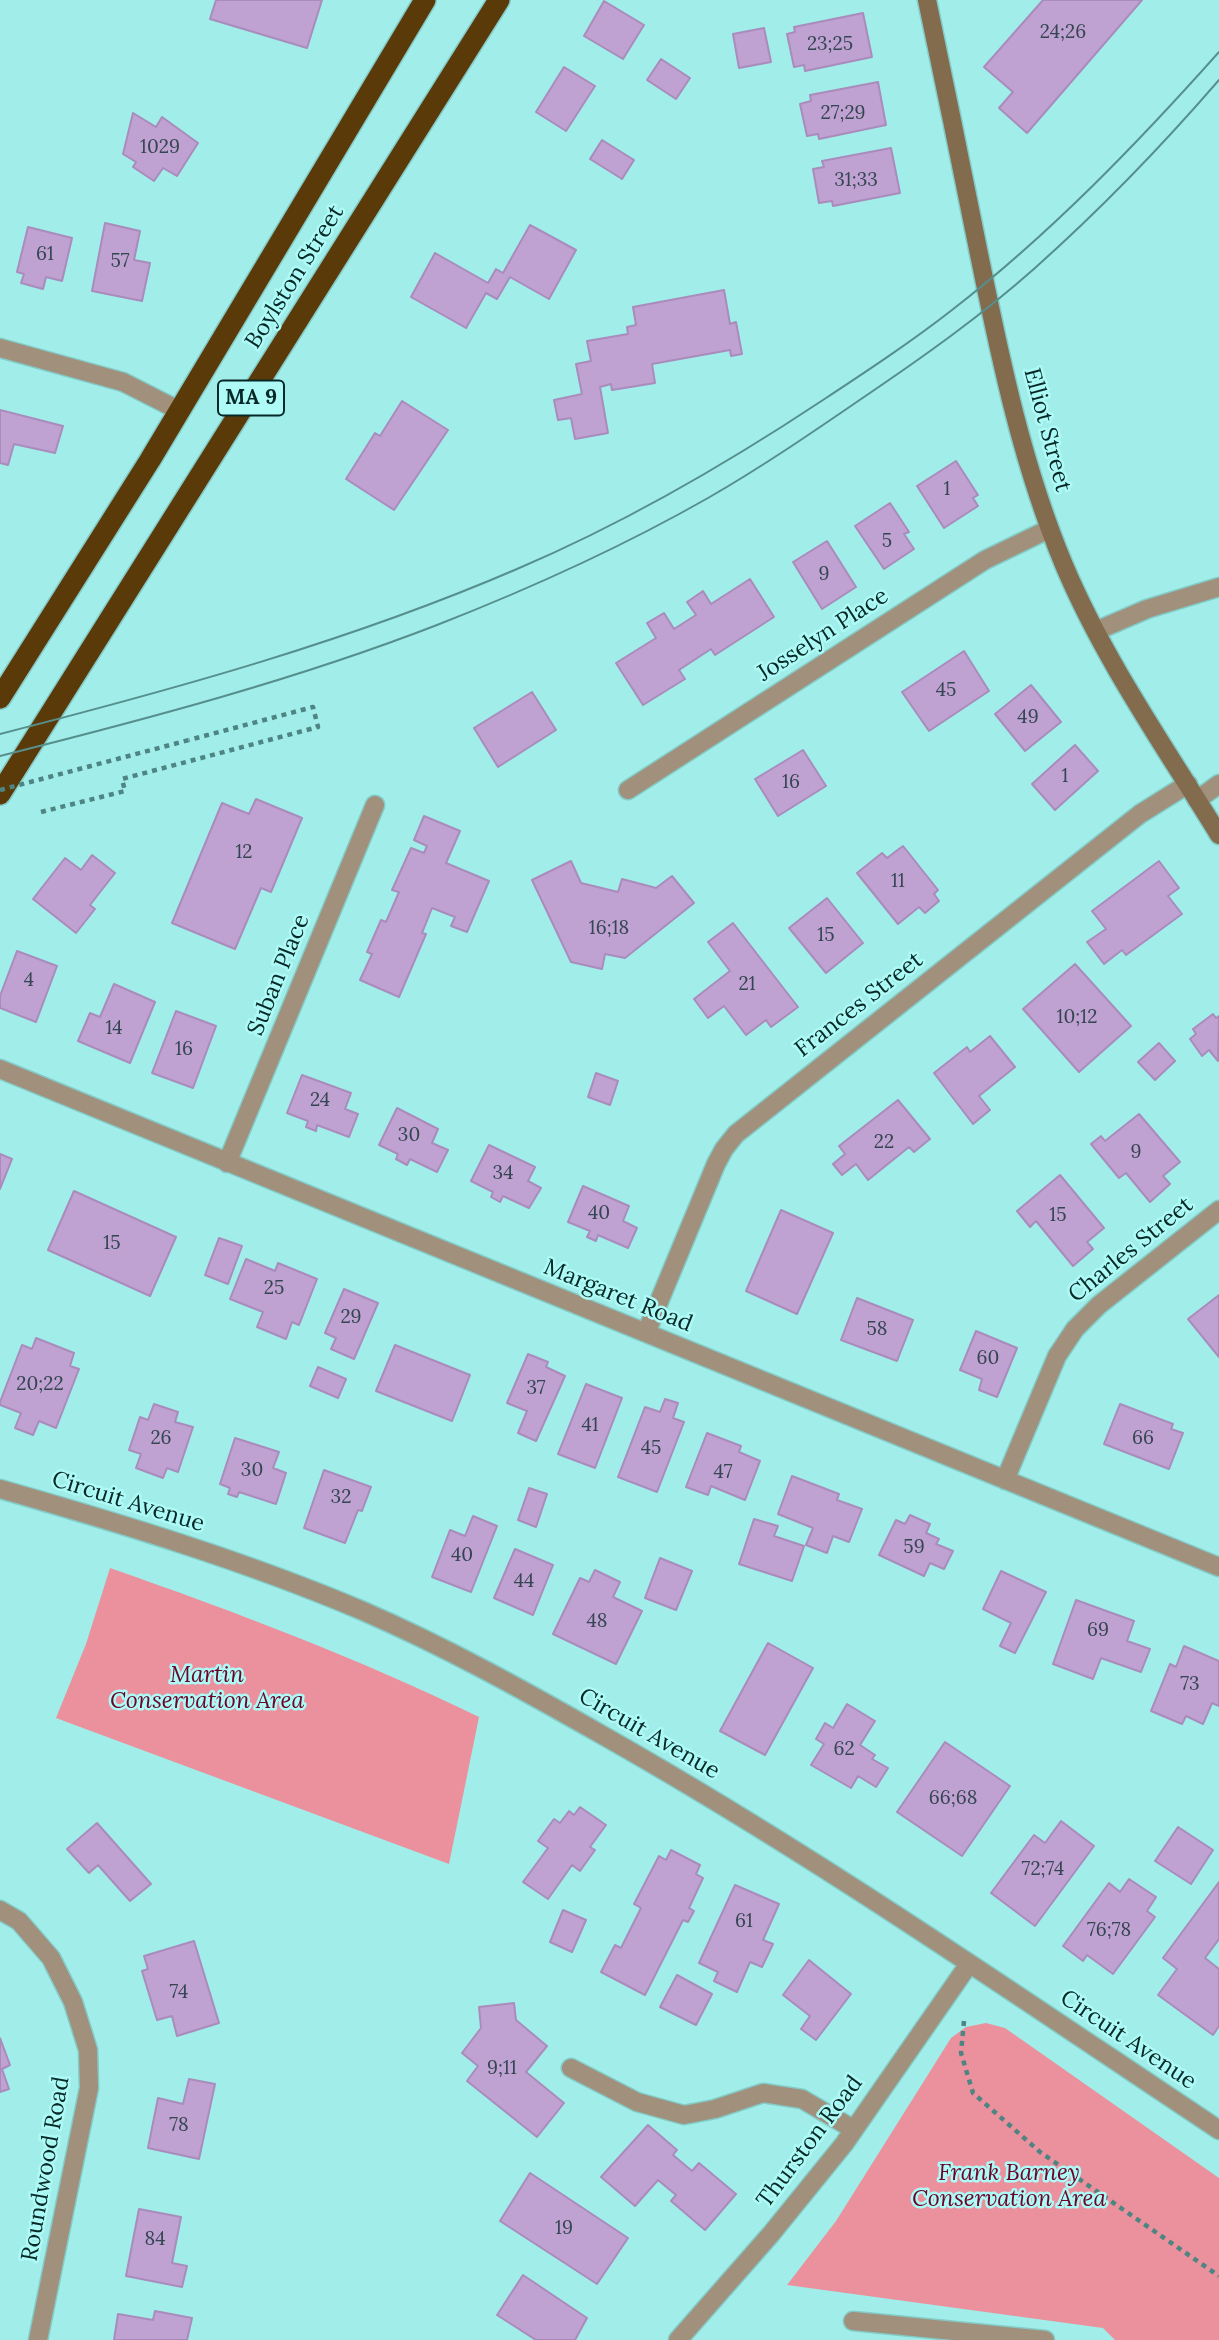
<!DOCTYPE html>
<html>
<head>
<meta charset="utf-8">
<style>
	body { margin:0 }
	canvas { display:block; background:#a0ede9 }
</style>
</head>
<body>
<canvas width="1219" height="2340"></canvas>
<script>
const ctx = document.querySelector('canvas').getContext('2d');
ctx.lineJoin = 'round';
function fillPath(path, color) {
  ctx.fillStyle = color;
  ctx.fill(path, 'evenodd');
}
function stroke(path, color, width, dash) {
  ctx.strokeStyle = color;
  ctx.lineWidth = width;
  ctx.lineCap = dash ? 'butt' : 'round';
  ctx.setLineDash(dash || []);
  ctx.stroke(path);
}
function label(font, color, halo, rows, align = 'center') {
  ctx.font = font + ' Lora,serif';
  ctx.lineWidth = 5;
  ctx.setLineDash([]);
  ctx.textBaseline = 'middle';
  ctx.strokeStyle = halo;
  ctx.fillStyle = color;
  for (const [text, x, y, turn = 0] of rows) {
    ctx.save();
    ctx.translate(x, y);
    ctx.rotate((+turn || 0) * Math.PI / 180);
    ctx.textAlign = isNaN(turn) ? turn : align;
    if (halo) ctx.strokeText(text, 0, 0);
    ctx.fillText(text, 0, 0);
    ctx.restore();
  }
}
fillPath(new Path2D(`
	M110,1568C236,1612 360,1659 479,1717L449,1864L56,1718L86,1644Z
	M986,2023L1005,2028L1219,2178V2340H1115L1103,2328L787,2285L836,2221L951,2038L966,2027Z`), '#eb919d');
const building = new Path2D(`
	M216,0H322L307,48L210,19Z
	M1043,0H1142L1027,133L999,108L1013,92L984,67Z
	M604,1L644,25L623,59L584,36Z
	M863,13L872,57L805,71L804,65L794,67L787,34L795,32L794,27Z
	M764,28L771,62L739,68L733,34Z
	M661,59L690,78L676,99L647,80Z
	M564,67L595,86L566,131L536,112Z
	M878,82L886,125L819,139L818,134L807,136L800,104L811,101L810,95Z
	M133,113L156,127L162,117L198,143L177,176L163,168L154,181L133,167L136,162L123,154Z
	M602,140L634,160L622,179L590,159Z
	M891,148L900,193L833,206L832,201L819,203L813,169L824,167L822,161Z
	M105,223L140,231L134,260L150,263L142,301L92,291Z
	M530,225L576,250L549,299L510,277L497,299L486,293L466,328L411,297L435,253L488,283L496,269L503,273Z
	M28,227L72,238L62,281L46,277L43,289L21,283L24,274L17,272Z
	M724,290L730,324L736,322L742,354L731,356L730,350L652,364L655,383L612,390L611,384L600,387L608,433L575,439L571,418L558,420L554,400L582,394L576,364L591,361L587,341L628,334L627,327L636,325L633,307Z
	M402,401L448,430L394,510L346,479L375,433L380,436Z
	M0,410L63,426L55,453L14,444L8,465L0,463Z
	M956,461L978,495L973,498L978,506L944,528L917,486Z
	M890,503L909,532L904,534L914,549L884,569L855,526Z
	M827,541L856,587L822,609L793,562Z
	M750,579L774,617L715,655L711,649L679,670L685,679L643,705L616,663L656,638L647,623L664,613L674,629L696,615L687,602L703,591L711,604Z
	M964,651L989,691L929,731L902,692Z
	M1031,685L1061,722L1025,751L995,714Z
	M532,692L556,730L498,767L474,728Z
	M1075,745L1098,771L1055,810L1032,784Z
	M803,750L826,786L778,816L755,779Z
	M256,799L302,818L271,892L261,888L235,949L172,923L222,803L249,814Z
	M424,816L460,831L446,863L489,881L467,932L451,926L455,917L432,908L422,933L426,934L399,997L360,980L372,954L367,952L381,920L386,922L399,892L392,890L411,848L424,853L427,846L414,840Z
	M903,846L938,890L934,894L939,901L925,913L919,907L898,924L857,873L882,853L887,858Z
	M92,855L115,873L90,905L95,909L76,933L33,899L65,858L81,870Z
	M571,861L581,883L618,892L622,879L656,888L672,876L694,903L625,958L605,954L602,969L571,962L532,880Z
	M1159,861L1179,888L1168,896L1182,914L1126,955L1122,950L1104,964L1087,942L1106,929L1092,911Z
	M827,898L863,943L826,973L789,928Z
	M733,923L798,1007L771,1027L766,1020L746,1035L724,1006L708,1018L694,999L730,971L708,942Z
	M17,951L57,966L36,1022L0,1008V996Z
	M1075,964L1131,1026L1079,1072L1023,1009Z
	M114,984L155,1002L130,1063L78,1041L90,1013L100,1017Z
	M176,1011L216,1026L193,1088L152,1073Z
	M1213,1014L1216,1018L1219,1016L1218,1061L1209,1050L1202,1056L1190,1039L1196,1034L1193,1029Z
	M990,1036L1015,1067L979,1096L990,1110L973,1124L934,1073L967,1047L970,1052Z
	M1159,1043L1175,1061L1155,1080L1138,1062Z
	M596,1073L618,1081L610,1105L588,1097Z
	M302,1075L351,1093L345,1109L358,1114L349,1137L317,1125L316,1131L306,1127L308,1121L287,1113Z
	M898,1100L930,1139L914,1152L909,1147L868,1180L856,1164L842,1175L833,1164L845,1154L839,1146Z
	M397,1108L438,1129L432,1143L448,1150L437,1172L410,1159L407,1165L396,1159L398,1154L379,1145Z
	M1139,1114L1180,1162L1163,1176L1170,1184L1150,1202L1126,1173L1119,1178L1091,1144L1101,1136L1105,1141Z
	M489,1145L535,1167L528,1181L541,1188L529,1208L503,1196L500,1202L491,1197L493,1192L471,1181Z
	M0,1154L12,1159L0,1189Z
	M1060,1175L1104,1228L1087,1242L1093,1249L1073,1266L1036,1221L1030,1227L1017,1211Z
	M583,1186L629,1206L623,1221L637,1228L628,1248L598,1235L596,1241L587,1237L590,1231L568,1222Z
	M74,1191L176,1237L150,1296L48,1250Z
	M781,1210L833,1233L797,1314L746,1291Z
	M219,1238L242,1246L228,1284L205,1275Z
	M246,1259L275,1271L278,1263L317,1279L299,1325L292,1322L286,1339L257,1327L263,1312L230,1299Z
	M344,1289L378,1303L354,1359L331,1349L336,1338L325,1333Z
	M1219,1295V1357L1188,1319Z
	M857,1298L913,1320L897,1361L841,1340Z
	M976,1331L1017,1348L997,1397L979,1390L982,1379L960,1370Z
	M36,1338L74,1353L70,1366L79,1369L56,1428L39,1421L33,1435L15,1428L21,1413L0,1405V1402L22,1345L32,1349Z
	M395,1345L470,1375L452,1421L376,1391Z
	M528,1354L548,1362L546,1367L565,1376L536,1441L518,1433L527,1411L507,1403Z
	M318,1367L346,1379L338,1398L310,1386Z
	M586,1384L622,1398L595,1468L558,1454Z
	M665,1399L678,1403L673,1418L684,1422L657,1492L618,1477L645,1407L660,1412Z
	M154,1404L178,1412L175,1422L193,1427L178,1472L167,1468L163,1478L136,1468L141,1454L129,1450L140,1417L148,1420Z
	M1120,1404L1173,1424L1171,1429L1183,1433L1169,1469L1104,1444Z
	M707,1433L741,1446L739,1452L760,1461L745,1500L711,1486L708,1495L686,1487Z
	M235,1438L279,1452L273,1468L286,1473L276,1504L239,1492L237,1497L228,1494L230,1488L220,1484Z
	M324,1470L371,1487L362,1511L358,1510L345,1543L304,1528Z
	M792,1476L839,1494L837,1500L862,1509L849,1542L833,1536L827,1553L806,1545L813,1528L778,1514Z
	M529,1488L547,1494L536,1527L518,1520Z
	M910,1515L930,1524L926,1533L939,1539L936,1544L953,1551L944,1569L930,1563L924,1576L879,1555L896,1520L905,1524Z
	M473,1516L497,1526L471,1592L432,1577L450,1530L465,1536Z
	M754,1519L778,1526L774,1536L804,1546L792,1581L739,1564Z
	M515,1549L553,1565L533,1615L494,1598Z
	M660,1558L692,1571L676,1610L645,1598Z
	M595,1570L620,1582L613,1597L642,1611L616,1664L553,1634L580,1578L589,1582Z
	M1001,1571L1046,1592L1015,1653L1000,1646L1011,1623L983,1609Z
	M1076,1600L1134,1621L1127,1641L1150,1649L1141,1672L1101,1658L1093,1679L1053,1664Z
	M768,1643L813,1668L765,1755L720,1731Z
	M1184,1646L1219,1661V1706L1212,1703L1203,1724L1186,1716L1182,1724L1151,1711L1170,1664L1176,1667Z
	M847,1704L875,1721L860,1745L875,1755L872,1759L888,1768L876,1787L858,1776L851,1788L811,1765L824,1744L816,1739L825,1723L833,1728Z
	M945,1742L1010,1786L962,1856L897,1812Z
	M580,1807L606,1825L590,1847L595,1850L580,1871L572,1865L548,1899L523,1882L548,1848L538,1841L554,1819L560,1823L569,1811L574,1815Z
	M1061,1821L1094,1846L1035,1926L991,1893L1034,1835L1045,1843Z
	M97,1823L151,1884L130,1901L98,1865L89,1873L67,1849Z
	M1178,1827L1213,1850L1191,1884L1155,1861Z
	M671,1850L700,1865L696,1874L703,1878L689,1908L694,1911L688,1922L683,1920L645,1995L601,1972L615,1945L621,1948L641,1908L634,1904L659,1856L666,1860Z
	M1129,1879L1156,1897L1147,1911L1155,1917L1113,1974L1087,1955L1083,1961L1063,1946L1109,1883L1120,1892Z
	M1219,1882V1939L1205,1958L1219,1969V2026L1213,2035L1158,1995L1177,1969L1163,1958Z
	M735,1885L779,1904L763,1940L773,1944L762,1967L750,1962L737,1992L714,1981L718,1972L699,1963Z
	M563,1910L586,1920L572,1952L550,1942Z
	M194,1941L219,2023L177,2036L172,2016L157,2020L142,1971L148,1969L144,1956Z
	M809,1960L851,1994L816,2040L801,2029L810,2016L783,1995Z
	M677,1975L712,1994L696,2025L660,2007Z
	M514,2003L516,2020L547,2046L526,2072L564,2103L537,2137L467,2081L478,2066L462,2053L481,2028L479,2007Z
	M0,2038L10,2065L2,2069L9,2089L0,2092Z
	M189,2079L215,2084L199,2159L148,2148L158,2098L183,2104Z
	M648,2125L677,2150L673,2155L692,2171L699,2163L736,2194L705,2230L671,2201L676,2195L658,2180L635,2206L601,2177Z
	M530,2173L628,2238L597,2284L500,2221Z
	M139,2209L181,2217L172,2263L187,2266L182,2287L126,2276Z
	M523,2275L587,2318L575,2340H536L497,2315Z
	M155,2311L192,2318L187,2340H114L118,2314L153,2320Z`);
fillPath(building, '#bfa1d2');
stroke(building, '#a98cbc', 2);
const lane = new Path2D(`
	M1096,631L1147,609L1219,587
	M1197,800L1219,784
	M571,2068L637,2102L684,2115L715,2109L763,2093L802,2099L853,2129
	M853,2321L1045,2340`);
const street = new Path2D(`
	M0,348L123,382L180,411
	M628,790L985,560L1049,529
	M0,1069L1219,1567
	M227,1163L375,805
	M646,1333L716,1164L724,1149L736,1134L1140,814L1188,784
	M1005,1480L1057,1356L1075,1329L1099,1305L1219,1210
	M0,1489C123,1524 245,1561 363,1611C446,1647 525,1691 604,1736C816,1856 1016,1995 1219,2130
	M0,1910L19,1921L51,1958L73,2002L88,2050L89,2088L38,2340
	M678,2340L771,2234L844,2144L969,1964`);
const secondary = new Path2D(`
	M927,0C945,86 963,173 980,259C1001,362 1023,467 1064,565C1104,660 1165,747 1219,835`);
const highway = new Path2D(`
	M0,698L150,460L425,0
	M0,794L499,0`);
stroke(lane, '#84cac6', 21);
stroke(street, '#84cac6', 21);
stroke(secondary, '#84cac6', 21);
stroke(highway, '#84cac6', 24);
stroke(new Path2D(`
	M41,812L125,791L122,779L318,727L313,707L189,740
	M964,2021L961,2053L973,2093L1040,2152L1219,2276`), '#4e8481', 4.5, [5, 5]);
stroke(lane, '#a0907c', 18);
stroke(street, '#a0907c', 18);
stroke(secondary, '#836b4e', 18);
stroke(highway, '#5a3a08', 21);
stroke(new Path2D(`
	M0,734C175,689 350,641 517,569C625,523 725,465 823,400C867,371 911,342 952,310C1050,234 1137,144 1219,52
	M0,756C147,719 295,680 437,625C529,589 622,547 708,498C762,467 813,432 864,397C923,357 981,316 1035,268C1100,210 1162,146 1219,80`), '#568f8c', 2);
stroke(new Path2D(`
	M0,790L189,740`), '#4e8481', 4.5, [5, 5]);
label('19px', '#344651', null, [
	["24;26",1063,33],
	["23;25",830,45],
	["27;29",843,114],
	["1029",160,148],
	["31;33",856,181],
	["61",45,255],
	["57",120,262],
	["1",947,490],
	["5",887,542],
	["9",824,575],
	["45",946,691],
	["49",1028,718],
	["1",1065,777],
	["16",791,783],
	["12",244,853],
	["11",898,882],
	["16;18",609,929],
	["15",826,936],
	["4",29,981],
	["21",747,985],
	["10;12",1077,1018],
	["14",114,1029],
	["16",184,1050],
	["24",320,1101],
	["30",409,1136],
	["22",884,1143],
	["9",1136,1153],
	["34",503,1174],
	["40",599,1214],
	["15",1058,1216],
	["15",112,1244],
	["25",274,1289],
	["29",351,1318],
	["58",877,1330],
	["60",988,1359],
	["20;22",40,1385],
	["37",536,1389],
	["41",590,1426],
	["26",161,1439],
	["66",1143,1439],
	["45",651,1449],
	["30",252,1471],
	["47",723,1473],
	["32",341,1498],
	["59",914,1548],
	["40",462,1556],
	["44",524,1582],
	["48",597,1622],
	["69",1098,1631],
	["73",1190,1685],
	["62",844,1750],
	["66;68",953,1799],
	["72;74",1043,1870],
	["61",744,1922],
	["76;78",1109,1931],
	["74",179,1993],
	["9;11",502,2069],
	["78",179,2126],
	["19",564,2229],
	["84",155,2240]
]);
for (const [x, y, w] of [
	[251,398,66]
]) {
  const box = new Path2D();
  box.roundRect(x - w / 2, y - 17.5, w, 35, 5);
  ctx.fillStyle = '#adfaf6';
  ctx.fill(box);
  stroke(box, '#062826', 2);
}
label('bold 21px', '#062826', null, [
	["MA 9",251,398]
]);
label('23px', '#062826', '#adfaf6', [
	["Boylston Street",295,277,-58],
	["Elliot Street",1047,430,75],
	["Josselyn Place",823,635,-33],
	["Suban Place",279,975,-68],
	["Frances Street",859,1005,-38],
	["Charles Street",1131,1250,-39],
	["Margaret Road",618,1296,22],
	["Circuit Avenue",128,1502,17],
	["Circuit Avenue",649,1734,30],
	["Circuit Avenue",1128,2040,34],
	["Thurston Road",810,2142,-53],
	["Roundwood Road",46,2169,-80]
]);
label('italic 23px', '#6d0326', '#adfaf6', [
	["Martin",207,1675],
	["Conservation Area",207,1701],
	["Frank Barney",1009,2173],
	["Conservation Area",1009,2199]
]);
</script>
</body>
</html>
